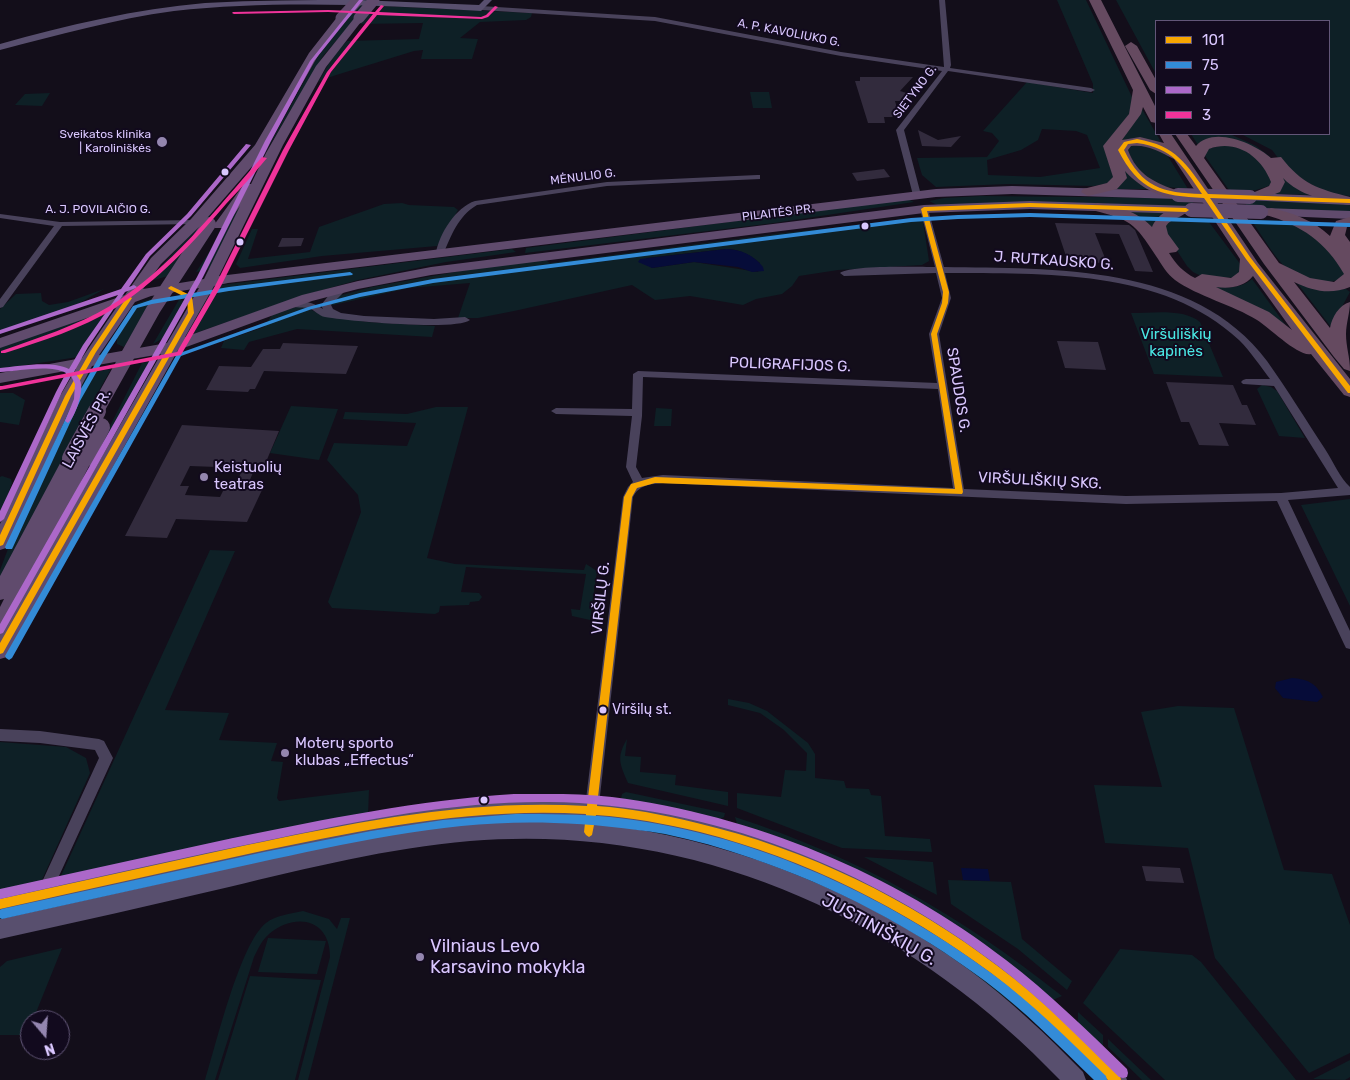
<!DOCTYPE html>
<html>
<head>
<meta charset="utf-8">
<style>
	body { margin:0 }
	#map { position:relative; width:1350px; height:1080px; overflow:hidden; background:#130e1a; font-family:Rubik,sans-serif }
	canvas { display:block }
	.legend { position:absolute; left:1155px; top:20px; width:175px; height:115px; box-sizing:border-box; background:#120a1e; border:1px solid #625678; margin:0; padding:6px 9px; list-style:none; font-size:15px; color:#dac7ff }
	.legend li { display:flex; align-items:center; gap:10px; height:25px }
	.legend b { width:25px; border:1px solid #625678 }
	.north { position:absolute; left:20px; top:1010px; width:50px; height:50px; box-sizing:border-box; background:#120a1e; border:1px solid #625678; border-radius:50%; rotate:162deg; font-size:14px; font-weight:700; line-height:20px; text-align:center; color:#dac7ff }
	.north::after { content:''; display:block; margin:auto; width:18px; height:22px; background:#9486af; clip-path:polygon(50% 0,100% 100%,50% 72%,0 100%) }
</style>
</head>
<body>
<div id="map">
<canvas width="1350" height="1080"></canvas>
<ul class="legend">
<li><b style="height:6px;background:#f7a600"></b>101</li>
<li><b style="height:6px;background:#338bd7"></b>75</li>
<li><b style="height:6px;background:#ac68c9"></b>7</li>
<li><b style="height:6px;background:#ef339a"></b>3</li>
</ul>
<div class="north">N</div>
</div>
<script>
const ctx = document.querySelector('canvas').getContext('2d');
ctx.lineJoin = 'round';
function fillPath(path, color) {
  ctx.fillStyle = color;
  ctx.fill(path, 'evenodd');
}
function stroke(path, color, width, dash) {
  ctx.strokeStyle = color;
  ctx.lineWidth = width;
  ctx.lineCap = dash ? 'butt' : 'round';
  ctx.setLineDash(dash || []);
  ctx.stroke(path);
}
function label(font, color, halo, rows, align = 'center') {
  ctx.font = font + ' Rubik,sans-serif';
  ctx.lineWidth = 4;
  ctx.setLineDash([]);
  ctx.textBaseline = 'middle';
  ctx.strokeStyle = halo;
  ctx.fillStyle = color;
  for (const [text, x, y, turn = 0] of rows) {
    ctx.save();
    ctx.translate(x, y);
    ctx.rotate((+turn || 0) * Math.PI / 180);
    ctx.textAlign = isNaN(turn) ? turn : align;
    if (halo) ctx.strokeText(text, 0, 0);
    ctx.fillText(text, 0, 0);
    ctx.restore();
  }
}
fillPath(new Path2D(`
	M361,0H371L323,56L261,160L318,56Z
	M1057,0H1086L1132,97L1131,112L1111,138L1115,175L1109,183L1094,186L1008,184L936,187L922,175L917,158L987,157L999,141L992,133L983,131L1027,82L1093,93V84ZM1042,129L1076,131L1087,135L1100,168L1040,177L988,175L987,160L1021,150L1038,140Z
	M1116,0H1350V196L1328,194L1288,171L1272,150L1241,134H1329V21H1156V74Z
	M380,6L532,13L531,17L526,20L480,22L460,38L478,39L472,59H421L423,50L414,51L333,76L318,82L335,53L347,41L419,39L423,23L360,24L369,13H374Z
	M750,92H769L772,108H753Z
	M50,93L42,106L15,105L25,94Z
	M1142,109L1161,142L1123,141C1127,170 1123,175 1150,189H1114V152Z
	M1191,134H1230L1256,146L1269,156L1284,177L1313,195L1275,194L1263,152C1244,139 1220,144 1198,145Z
	M1138,143L1166,153L1188,189L1167,187L1142,179L1126,147Z
	M1229,144C1249,151 1271,161 1272,185L1256,190H1229L1205,156L1206,149Z
	M256,181L210,269L196,272Z
	M981,196L1190,198L1196,207L1055,202L937,205L929,201L944,198Z
	M908,199L914,202L774,223L525,253L526,248Z
	M1242,199L1350,204V212L1249,209Z
	M219,203L168,276L147,282V281Z
	M402,203L409,205L454,207L458,210L437,246L322,256L240,268L236,264L252,229H258L248,259L310,252L319,227L384,204Z
	M1128,212H1165L1156,221C1152,230 1159,237 1164,245C1169,253 1173,263 1179,269C1196,284 1233,296 1252,279L1287,327L1184,275Z
	M1173,217L1206,218L1241,265L1242,271L1236,278L1201,276L1193,272L1187,266L1166,234V222Z
	M911,220L923,221L929,261L922,265L838,270L799,276L792,286L782,294L756,299L743,305L690,296L655,300L632,285L514,311L478,318H458L470,283L409,288L329,306L338,296L372,287L488,266L544,259L550,263L782,233ZM726,249C739,249 750,255 760,263L758,272L694,262L652,268L646,258Z
	M1251,220L1296,221L1304,225L1341,264L1345,275C1328,289 1305,281 1288,269C1278,263 1259,231 1251,220Z
	M512,249L516,252L446,262L358,280L305,295L184,337L213,286Z
	M1297,283L1319,290L1346,289L1350,292L1331,327Z
	M104,289L64,312L0,334V309L16,294L41,293L42,301L49,305L68,302Z
	M154,298L124,347L117,344V336L138,303Z
	M180,298L183,301V305L165,337L153,344Z
	M302,306L323,315L367,322L435,326L432,337L297,329L249,342L244,350L221,348L224,341L264,327L272,315L287,309Z
	M108,309L78,357L0,369V347Z
	M1131,313C1152,313 1184,308 1200,322L1223,377L1154,374Z
	M152,361L54,536L142,363Z
	M111,369L96,396L0,579V570L22,512L86,373Z
	M1262,385L1271,387L1277,391L1305,438L1279,436L1257,389Z
	M0,393H13L25,400L19,425L0,422Z
	M291,406L338,409L319,460L270,453Z
	M436,407H468L427,558L455,564L584,570L586,564L597,571L590,620L572,616L571,609L580,610L586,574L466,567L461,592L479,593L482,597L479,601L470,602L469,605L440,606L439,612L435,614L332,608L328,602L361,512L358,495L327,460L334,443L407,446L416,423L343,419L345,412L407,414Z
	M656,408L672,409L671,426H654Z
	M2,476L11,479L12,483L0,516V477Z
	M1350,499V606L1301,505Z
	M210,550L235,551L165,710L229,713L219,740L277,743L271,761L283,762L277,798L279,801L369,790L368,815L60,878Z
	M728,699L749,703L767,711L808,743L815,754V778L844,781L846,788L869,789L871,795L881,796L885,836L930,839L932,852L842,848L737,808V793L781,797L785,770L806,771L807,753L784,730L760,713L728,705Z
	M1178,706L1234,708L1284,870L1332,874L1350,925V1053L1309,1073L1215,958L1188,848L1105,843L1094,785L1162,787L1141,712Z
	M627,739L625,756L641,757L640,772L676,775L675,785L728,792V806L628,783C620,764 616,758 627,739Z
	M0,742L66,747L86,758L90,773L41,882L0,891Z
	M626,792L725,813L724,817L716,822L692,815L620,803L622,794Z
	M509,816L558,817L557,820L461,823L358,839L0,919V917C168,876 336,831 509,816Z
	M735,817C860,858 959,914 1062,996L1053,1000L1046,997C1020,976 993,954 965,935C894,890 817,856 738,827Z
	M649,827C663,825 718,842 734,847C829,879 932,927 1010,992C1042,1020 1072,1051 1104,1080H1096C991,972 861,890 717,846C696,839 673,837 651,832Z
	M864,857L933,862L937,895Z
	M948,880L1011,882L1022,939L1072,981L1067,990L1018,949L951,904Z
	M303,911L329,919L337,929L341,918H350L308,1080H298L330,957C330,919 296,912 269,934C262,940 258,949 254,957L215,1080H205C216,1045 240,943 266,923C276,915 290,914 303,911Z
	M268,938L326,941L317,974L258,972Z
	M62,948L33,1020H30L27,1035H0V967L7,961Z
	M1120,949L1192,955L1201,962L1296,1080H1165L1083,1003Z
	M250,976L321,980L295,1080H218Z
	M1078,1012L1103,1035V1048L1078,1025Z
	M1108,1039L1151,1080H1142L1108,1047Z
	M1350,1060V1077L1345,1080L1313,1079Z`), '#0e2026');
fillPath(new Path2D(`
	M726,249C740,249 754,255 763,267L764,271L752,272L738,267L694,262L652,268L638,262L640,259Z
	M1292,678C1307,679 1316,683 1323,697L1317,702L1283,698L1275,688L1276,682Z
	M961,868L988,869L990,881L963,880Z`), '#060c39');
fillPath(new Path2D(`
	M860,77H913L900,91L913,95L905,101H895L898,112L892,117H884L885,123H868L855,81H860Z
	M918,130L938,140L961,136L951,147L922,146Z
	M884,169L890,177L857,181L852,173Z
	M1055,223L1129,225L1135,230L1153,272L1135,271L1119,234L1095,233L1107,263L1068,262Z
	M282,238H304L301,246L278,247Z
	M1057,341L1098,342L1106,370L1065,368Z
	M283,343L358,346L346,374L264,371L255,389H250L248,392L206,390L219,366L251,367L263,349H280Z
	M1166,382L1233,385L1242,405H1247L1256,425L1219,423L1229,446L1199,445L1189,422H1181Z
	M182,425L279,431L263,469L255,468L246,489L262,490L247,522L176,519L167,538L125,536ZM190,466L243,468L234,489H224L220,497L185,495L189,486H180Z
	M1142,866L1180,868L1184,883L1146,881Z`), '#322b3d');
fillPath(new Path2D(`
	M939,0H945L951,65L950,68L1091,88L1095,90L1091,92L948,71L904,130L921,195L917,197L913,195L896,130L942,71L841,56L655,21L481,10L478,8L481,6L655,17L841,52L944,67Z
	M757,175H760V179L607,186L477,205C458,216 451,236 443,255H437L436,253C439,234 456,207 475,201L607,182Z
	M921,207L928,209L944,267C1053,269 1194,263 1267,361C1287,389 1306,420 1325,449C1333,461 1340,478 1350,487V495L1288,500L1350,631V649L1346,648L1344,644L1277,501L1126,504L663,483C650,484 639,485 633,497L596,832L594,837L589,839L584,837L582,832L623,497L628,487L633,482L626,467L632,416L556,414L551,411L556,408L632,409L633,374L638,371L937,383L929,334L942,298L936,273L844,276L840,273C850,265 918,267 935,267L920,209ZM945,273C1044,274 1162,268 1239,340C1251,352 1260,366 1270,379H1246L1243,380L1241,382L1243,384L1274,386L1338,488L1281,493L1126,496L964,489L939,334L951,298ZM643,377L938,389L953,488L663,475L642,478L636,467L642,416Z
	M0,214L60,222L196,220L200,222L196,224L62,226L3,307L0,308V299L54,226L0,218Z
	M344,285L348,288L331,305L333,309L341,313L364,316L434,319L465,317L470,320C457,331 346,321 325,317C319,316 315,310 308,308C301,307 292,309 286,304C295,297 315,303 323,309L321,305L329,295Z
	M0,729L40,731L99,739L104,741L113,758L48,900L43,902L38,900L36,895L99,758L95,750L40,743L0,741Z`), '#49425b');
fillPath(new Path2D(`
	M358,0L479,5L484,0H492L481,11C380,5 275,0 174,11C115,19 58,35 0,50V44C67,25 136,9 205,3C256,0 307,0 358,0Z
	M511,799C686,797 864,856 1003,964C1046,997 1085,1035 1124,1072L1127,1080H1100C1064,1044 1027,1007 986,976C863,884 706,817 551,816C451,816 353,837 256,858C171,876 85,895 0,914V894L337,823L424,808Z
	M501,821C541,821 581,821 622,827C744,845 868,896 968,969C1009,999 1047,1035 1083,1072L1086,1080H1060C907,919 695,822 470,841C389,848 308,868 229,887C153,905 76,922 0,939V919L347,842L439,826Z`), '#584f6e');
fillPath(new Path2D(`
	M341,15L346,18L319,54L261,156L201,225L161,264L143,289L204,279L240,206L225,228H215L214,225L244,184H251L266,153L316,66L356,16L359,15L364,18L326,67L283,145L219,276L936,189L1012,186L1178,191L1184,195L1178,199L1012,194L936,197L228,283L214,286L185,337L302,295L358,281L431,267L924,205L1030,201L1191,206L1197,210L1191,214L1030,209L924,213L431,275L358,289L312,301L178,350L7,657L0,659V607L4,599L0,600V576L65,454L71,452L78,456L85,452L91,454L93,458L40,564L161,354L92,366L76,396L9,543L6,548L0,550V524L60,396L76,369L0,383V373L82,358L116,308L0,348V338L125,295L151,258L191,219L255,145L309,53L338,16ZM199,288L167,343L99,355L135,302L151,296Z
	M1250,193L1350,197V205L1246,200L1244,197L1246,194Z
	M1264,208L1350,211V219L1260,215L1258,212Z`), '#604b6d');
fillPath(new Path2D(`
	M1089,0H1101L1156,108V123L1151,122L1143,107L1141,114L1122,140L1140,137L1164,143L1159,134H1171L1258,263L1350,379V397L1344,395L1311,354C1298,357 1269,327 1257,320C1233,305 1197,296 1175,280C1167,274 1162,265 1156,256C1134,222 1131,220 1092,210L1090,207L1097,203C1118,207 1136,210 1152,227C1157,215 1173,204 1186,207L1188,210C1183,218 1171,218 1166,226L1168,234L1179,249L1176,252L1169,253C1176,264 1183,272 1195,278L1202,274L1231,278L1239,272L1240,259L1174,159C1160,152 1147,144 1131,146L1128,150C1137,175 1155,183 1179,191L1181,194L1179,197C1162,201 1136,184 1125,171L1127,178L1117,189L1088,196L1081,192L1083,189L1107,183L1113,177L1103,146L1129,114L1133,90ZM1253,276L1292,330L1269,312L1216,287C1230,289 1244,287 1253,276Z
	M1131,42L1137,46L1156,80V94L1150,90L1125,46Z
	M1175,134H1187L1196,146C1213,125 1256,144 1271,158L1281,157C1302,184 1318,189 1350,197V205H1348C1325,200 1300,196 1283,178L1285,182L1280,192L1260,200H1250L1248,197L1250,194L1269,186L1271,182C1261,156 1236,139 1209,149L1204,158L1279,263L1310,278L1334,282L1344,274C1326,242 1301,225 1266,215L1264,212L1271,208C1293,213 1313,220 1330,236L1336,221L1350,217V226L1347,227L1345,235L1350,242V287C1330,295 1313,291 1294,282L1330,328C1332,317 1339,305 1350,302C1350,313 1346,323 1346,334C1346,347 1350,357 1350,371L1344,369L1334,357L1264,264Z`), '#654a60');
stroke(new Path2D(`
	M341,18L358,0
	M359,18L374,0`), '#604b6d', 11);
stroke(new Path2D(`
	M1178,195L1250,197
	M1191,210L1261,212
	M96,412L153,310L209,224`), '#604b6d', 14);
stroke(new Path2D(`
	M71,458L97,411
	M85,458L101,427`), '#604b6d', 18);
fillPath(new Path2D(`
	M1137,139C1177,146 1186,164 1208,194L1350,199V203L1210,198L1250,257L1350,386V393H1348L1246,259L1204,198C1161,196 1139,191 1118,150L1124,142ZM1137,143C1173,148 1183,166 1202,194C1162,193 1142,187 1124,150L1128,144Z
	M1030,203L1186,208L1189,210L1186,212L1030,207L927,211L949,292L948,303L937,334L963,492L962,494L655,483L637,488L632,497L597,806C630,808 664,815 697,823C807,849 910,899 999,967C1043,1000 1081,1038 1120,1076L1121,1080H1108C1071,1043 1033,1005 991,973C903,908 806,859 700,832C666,824 631,817 596,815L592,835L589,837L586,835L584,832L586,814C471,807 361,830 248,854C166,872 83,890 0,909V899C82,881 165,863 247,845C362,821 470,799 587,806L624,497L631,484L655,477L955,489L931,334L942,303L943,292L921,209L924,207Z
	M171,286L192,296L194,313L3,653L0,654V643L188,313L187,298L169,289L168,288Z
	M129,296L132,298L96,352L71,396L4,543L3,545L0,546V535L65,396L90,352L127,297Z`), '#f7a600');
fillPath(new Path2D(`
	M1030,213L1350,223V227L1030,217L958,219L911,222L433,283L360,297L312,309L181,356L12,658L9,660L6,658L5,656L177,354L308,307L360,293L433,279L911,218L958,215Z
	M350,272L353,274L352,275L229,291L152,304L137,308L105,357L80,401L13,547L12,549H6L5,547L74,401L99,357L133,306L151,300L229,287Z
	M516,814C547,814 579,814 610,817C746,831 881,892 991,973C1032,1003 1069,1040 1106,1076L1107,1080H1094C1059,1046 1024,1010 985,981C914,928 834,886 751,858C723,848 694,840 665,834C628,828 591,824 554,823C454,819 353,842 256,863C171,882 86,900 2,919L0,918V910L2,909L264,852L371,831L443,820Z`), '#338bd7');
fillPath(new Path2D(`
	M359,0H363L314,61L271,141L203,277L3,633L0,634V624L197,277L265,141L310,61Z
	M246,144L251,145L191,216L150,256L129,287L134,285L137,287L136,288L125,292L88,347L74,372L75,373C77,376 81,380 81,384C83,393 75,418 68,423L65,421L74,399L75,384L71,376L62,392L4,519L0,522V511L56,392L66,373C50,364 19,371 0,372V368C20,366 51,360 69,369L83,345L118,295L0,334V330L121,289L146,254L187,214Z
	M514,794C546,794 580,793 612,797C753,815 894,873 1006,960C1049,993 1088,1031 1127,1069L1128,1073L1127,1077L1123,1078L1119,1077C1080,1039 1042,999 998,966C871,869 711,804 549,802C458,801 368,819 279,838C186,857 93,878 0,899V889C78,872 155,855 233,838C326,819 419,800 514,794Z`), '#ac68c9');
fillPath(new Path2D(`
	M381,5L384,6L379,12L481,17L486,15L495,6L498,7L488,17L482,19L377,15L331,72L289,150L221,286L181,355L0,390V386H2L177,352L215,286L283,150L327,72L373,14L328,12L234,14L232,13L233,12L328,10L375,12Z
	M262,157L267,158C254,174 240,189 226,204C193,243 158,281 115,308C81,329 42,341 5,353H1V351C38,338 76,326 110,306C171,268 215,210 262,157Z`), '#ef339a');
for (const [x, y, r, color] of [
	[162,142,6,"#9486af"],
	[225,172,4.5,"#dac7ff"],
	[865,226,4.5,"#dac7ff"],
	[240,242,4.5,"#dac7ff"],
	[204,477,5,"#9486af"],
	[603,710,4.5,"#dac7ff"],
	[285,753,5,"#9486af"],
	[484,800,4.5,"#dac7ff"],
	[420,957,5,"#9486af"]
]) {
  const dot = new Path2D();
  dot.arc(x, y, r, 0, 2 * Math.PI);
  ctx.fillStyle = color;
  ctx.fill(dot);
  stroke(dot, '#120a1e', 2);
}
label('12px', '#dac7ff', '#120a1e', [
	["A. P. KAVOLIUKO G.",789,33,11],
	["SIETYNO G.",915,92,-53],
	["MĖNULIO G.",583,177,-7],
	["A. J. POVILAIČIO G.",98,210],
	["PILAITĖS PR.",778,213,-7]
]);
label('12px', '#dac7ff', '#120a1e', [
	["Sveikatos klinika",151,135],
	["| Karoliniškės",151,149]
], 'right');
label('14px', '#dac7ff', '#120a1e', [
	["Viršilų st.",612,710]
], 'left');
label('15px', '#dac7ff', '#120a1e', [
	["J. RUTKAUSKO G.",1054,261,4],
	["POLIGRAFIJOS G.",790,365,2],
	["SPAUDOS G.",958,390,81],
	["LAISVĖS PR.",87,429,-62],
	["VIRŠULIŠKIŲ SKG.",1040,481,3],
	["VIRŠILŲ G.",601,598,-84]
]);
label('15px', '#4ae7e4', '#120a1e', [
	["Viršuliškių",1176,335],
	["kapinės",1176,352]
]);
label('15px', '#dac7ff', '#120a1e', [
	["Keistuolių",214,468],
	["teatras",214,485],
	["Moterų sporto",295,744],
	["klubas „Effectus“",295,761]
], 'left');
label('18px', '#dac7ff', '#120a1e', [
	["JUSTINIŠKIŲ G.",879,930,29]
]);
label('18px', '#dac7ff', '#120a1e', [
	["Vilniaus Levo",430,947],
	["Karsavino mokykla",430,968]
], 'left');
</script>
</body>
</html>
